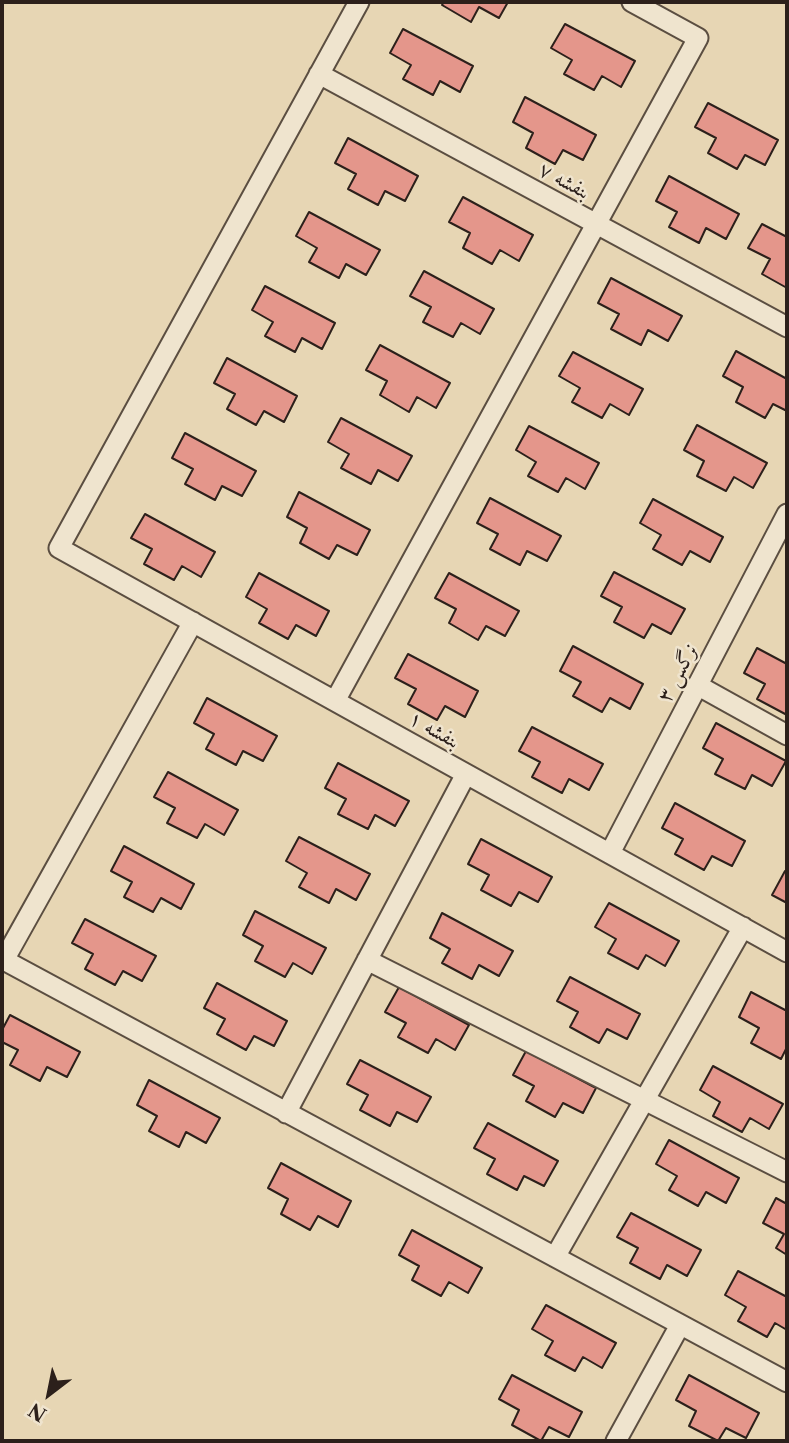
<!DOCTYPE html>
<html>
<head>
<meta charset="utf-8">
<style>
	body { margin:0 }
	#map { position:relative; width:789px; height:1443px; overflow:hidden; background:#e7d6b4; font-family:"Libre Caslon Text",serif }
	canvas { display:block }
	.frame { position:absolute; inset:0; border:4px solid #2c201b; pointer-events:none }
	.north { position:absolute; left:14px; top:1359px; width:70px; height:70px; -webkit-text-stroke:5px #efe4ce; paint-order:stroke; rotate:212deg; font-size:19px; font-weight:700; line-height:28px; text-align:center; color:#2c201b }
	.north::after { content:''; display:block; margin:auto; width:24px; height:32px; background:#2c201b; clip-path:polygon(50% 0,100% 100%,50% 72%,0 100%) }
</style>
</head>
<body>
<div id="map">
<canvas width="789" height="1443"></canvas>
<div class="frame"></div>
<div class="north">N</div>
</div>
<script>
const ctx = document.querySelector('canvas').getContext('2d');
ctx.lineJoin = 'round';
function fillPath(path, color) {
  ctx.fillStyle = color;
  ctx.fill(path, 'evenodd');
}
function stroke(path, color, width, dash) {
  ctx.strokeStyle = color;
  ctx.lineWidth = width;
  ctx.lineCap = dash ? 'butt' : 'round';
  ctx.setLineDash(dash || []);
  ctx.stroke(path);
}
function label(font, color, halo, rows, align = 'center') {
  ctx.font = font + ' "Libre Caslon Text",Amiri,serif';
  ctx.lineWidth = 5;
  ctx.setLineDash([]);
  ctx.textBaseline = 'middle';
  ctx.strokeStyle = halo;
  ctx.fillStyle = color;
  for (const [text, x, y, turn = 0] of rows) {
    ctx.save();
    ctx.translate(x, y);
    ctx.rotate((+turn || 0) * Math.PI / 180);
    ctx.textAlign = isNaN(turn) ? turn : align;
    if (halo) ctx.strokeText(text, 0, 0);
    ctx.fillText(text, 0, 0);
    ctx.restore();
  }
}
const building = new Path2D(`
	M444,2H508L499,18L479,7L471,22L442,5Z
	M565,24L635,61L621,87L602,76L594,90L564,74L572,60L551,48Z
	M403,29L473,66L460,92L440,81L433,95L403,79L411,65L390,53Z
	M525,97L596,135L583,160L563,150L555,164L526,148L533,133L513,122Z
	M708,103L778,140L765,165L745,155L737,169L708,153L716,138L695,127Z
	M348,138L418,176L405,201L385,191L378,205L348,189L356,174L335,163Z
	M669,176L739,214L726,239L706,228L699,243L669,227L677,212L656,201Z
	M463,197L533,235L519,261L500,250L492,264L463,248L470,233L449,222Z
	M309,212L380,250L366,275L346,264L339,278L309,262L317,248L296,236Z
	M762,224L787,237V288L762,274L770,259L748,248Z
	M424,271L494,309L480,334L461,323L453,337L423,322L431,307L410,296Z
	M611,278L682,316L668,341L648,330L641,345L611,329L619,314L598,303Z
	M265,286L335,323L322,349L302,338L295,352L265,336L273,322L252,310Z
	M380,345L450,383L436,408L417,397L409,412L380,395L387,381L366,370Z
	M736,351L787,379V411L773,404L765,418L736,402L743,387L723,376Z
	M573,352L643,389L629,415L610,404L602,418L572,402L580,388L559,376Z
	M227,358L297,396L284,422L264,411L256,425L227,409L235,394L214,383Z
	M341,418L412,456L398,481L378,470L371,484L341,468L349,454L328,442Z
	M697,425L767,463L753,488L734,477L726,491L697,476L704,461L684,450Z
	M529,426L599,463L585,489L566,478L558,492L528,476L536,462L516,450Z
	M185,433L256,471L242,496L222,486L215,500L185,484L193,469L172,458Z
	M299,492L370,530L357,555L337,545L329,559L300,543L307,528L287,517Z
	M490,498L561,536L547,561L527,551L520,565L490,549L498,534L477,523Z
	M653,499L723,537L710,562L690,551L682,565L653,549L661,535L640,523Z
	M145,514L215,552L201,577L182,566L174,580L144,564L152,549L131,538Z
	M614,572L685,609L671,634L652,624L644,638L614,622L622,607L601,596Z
	M259,573L329,611L316,636L296,625L288,639L259,623L267,609L246,597Z
	M449,573L519,611L505,636L486,626L478,640L449,623L456,609L435,598Z
	M573,646L643,684L630,709L610,698L602,712L573,696L581,682L560,671Z
	M757,648L787,664V715L757,699L765,684L744,673Z
	M408,654L478,691L465,717L445,706L437,720L408,704L416,689L395,678Z
	M207,698L277,736L263,761L243,751L236,765L206,749L214,734L194,723Z
	M716,723L786,761L772,786L752,775L745,789L715,774L723,759L703,748Z
	M532,727L603,764L589,790L569,779L562,793L532,777L540,762L519,751Z
	M338,763L409,801L395,826L375,815L368,829L338,814L346,799L325,788Z
	M168,772L238,810L224,835L205,824L197,838L167,823L175,808L154,797Z
	M675,803L745,841L732,866L712,856L704,870L675,854L683,839L662,828Z
	M299,837L370,874L356,900L336,889L329,903L299,887L307,873L286,861Z
	M481,839L552,877L538,902L519,892L511,906L481,890L489,875L468,864Z
	M124,846L194,884L181,909L161,898L153,912L124,897L132,882L111,871Z
	M785,871L787,872V903L772,895Z
	M609,903L679,941L665,966L646,955L638,969L608,953L616,939L595,927Z
	M255,911L326,948L312,974L293,963L285,977L255,961L263,946L243,935Z
	M442,913L513,951L499,976L479,965L472,979L442,963L450,949L430,938Z
	M85,919L156,956L142,981L123,971L115,985L85,969L93,954L72,943Z
	M570,977L640,1014L627,1039L607,1029L599,1043L570,1027L578,1012L557,1001Z
	M217,983L287,1021L274,1046L254,1036L246,1050L217,1034L225,1019L204,1008Z
	M399,987L469,1025L455,1050L436,1039L428,1053L398,1037L406,1023L385,1012Z
	M751,992L787,1011V1047L781,1059L751,1043L759,1028L739,1017Z
	M10,1015L80,1052L67,1077L47,1067L40,1081L10,1065L18,1050L2,1042V1030Z
	M526,1051L596,1088L583,1113L563,1103L555,1117L526,1101L534,1086L513,1075Z
	M360,1060L431,1097L417,1122L397,1112L390,1126L360,1110L368,1095L347,1084Z
	M713,1066L783,1104L769,1129L750,1118L742,1132L713,1116L720,1102L700,1090Z
	M149,1080L220,1118L206,1143L186,1132L179,1147L149,1131L157,1116L137,1105Z
	M488,1123L558,1161L544,1186L524,1176L517,1190L487,1174L495,1159L474,1148Z
	M669,1140L739,1178L726,1203L706,1192L698,1206L669,1190L677,1176L656,1164Z
	M281,1163L351,1201L338,1227L318,1216L310,1230L281,1214L288,1199L268,1188Z
	M776,1198L787,1204V1255L776,1248L784,1234L763,1223Z
	M631,1213L701,1250L687,1276L667,1265L660,1279L630,1263L638,1248L617,1237Z
	M412,1230L482,1268L468,1293L449,1282L441,1296L412,1280L419,1266L399,1255Z
	M738,1271L787,1297V1330L775,1323L767,1337L738,1321L746,1307L725,1295Z
	M546,1305L616,1343L602,1368L583,1357L575,1371L545,1355L553,1341L532,1329Z
	M512,1375L582,1412L569,1437L549,1427L541,1441L512,1425L519,1410L499,1399Z
	M689,1375L759,1413L746,1438L726,1428L718,1441L689,1426L696,1411L676,1400Z`);
fillPath(building, '#e4968b');
stroke(building, '#2c201b', 2);
const street = new Path2D(`
	M359,2L59,548L787,952
	M319,74L787,327
	M193,622L4,960L787,1382
	M697,685L787,735
	M335,701L698,38L632,2
	M610,853L787,514
	M367,960L787,1172
	M286,1113L466,774
	M555,1257L743,927
	M616,1441L680,1325`);
stroke(street, '#5b4e41', 23);
stroke(street, '#efe4ce', 19);
label('21px', '#2c201b', '#efe4ce', [
	["بنفشه ۷",564,181,28],
	["نرگس ۳",678,673,-62],
	["بنفشه ۱",434,730,29]
]);
</script>
</body>
</html>
